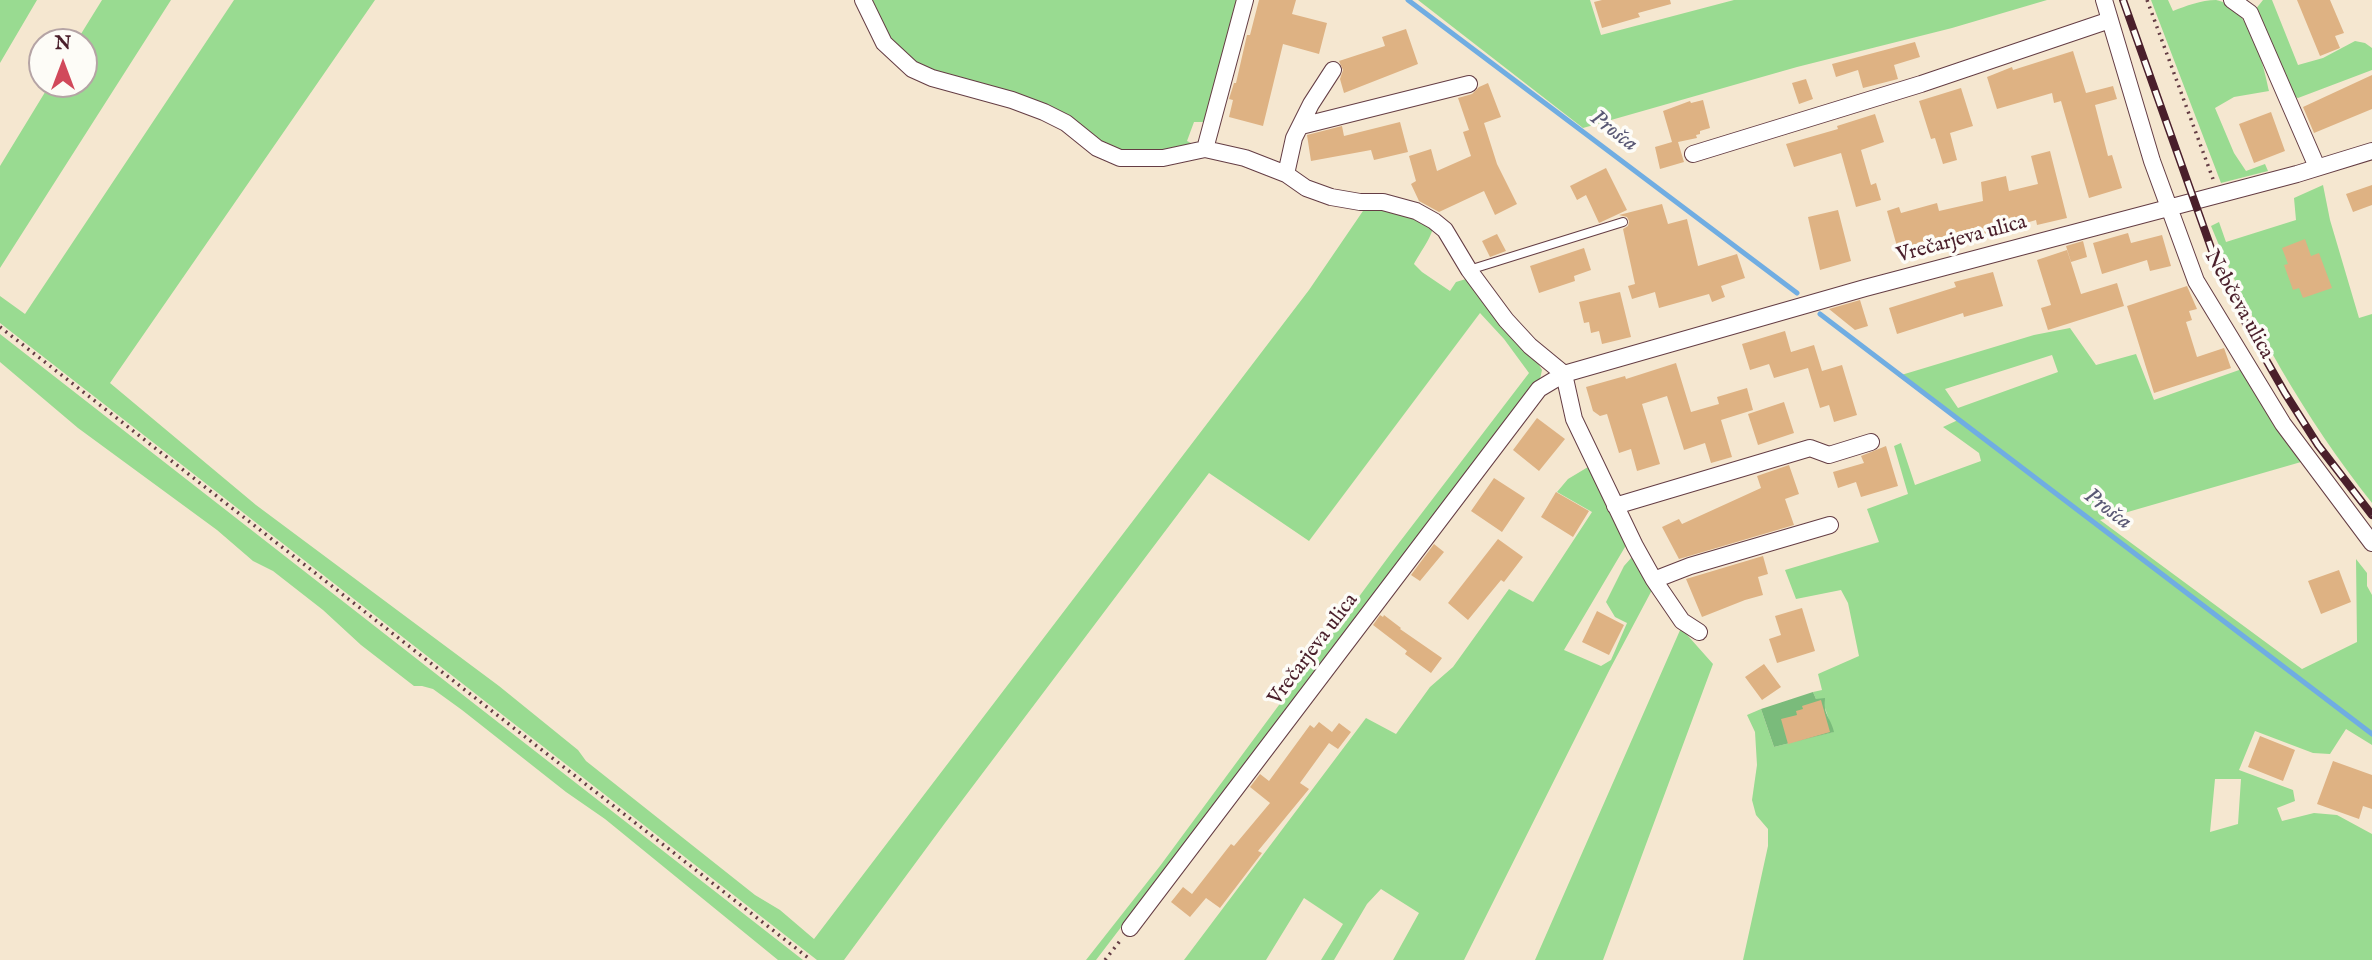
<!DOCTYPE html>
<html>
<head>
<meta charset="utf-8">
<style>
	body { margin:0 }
	#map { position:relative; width:2372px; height:960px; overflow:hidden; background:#f5e7d0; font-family:"IM FELL English",serif }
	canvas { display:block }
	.north { position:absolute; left:28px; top:28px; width:70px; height:70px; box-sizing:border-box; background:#fdfcf7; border:2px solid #b5a4a5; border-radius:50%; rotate:0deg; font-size:19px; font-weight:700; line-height:28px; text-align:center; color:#4a1f2b }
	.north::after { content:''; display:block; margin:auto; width:24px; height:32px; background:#d1495b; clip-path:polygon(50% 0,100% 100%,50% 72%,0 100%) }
</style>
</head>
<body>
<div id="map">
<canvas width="2372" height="960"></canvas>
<div class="north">N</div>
</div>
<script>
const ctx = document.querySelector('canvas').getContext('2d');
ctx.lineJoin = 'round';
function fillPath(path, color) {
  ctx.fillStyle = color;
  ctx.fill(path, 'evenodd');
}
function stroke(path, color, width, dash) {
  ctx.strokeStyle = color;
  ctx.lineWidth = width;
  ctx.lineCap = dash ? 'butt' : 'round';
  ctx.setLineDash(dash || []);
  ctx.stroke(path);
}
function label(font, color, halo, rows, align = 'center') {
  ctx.font = font + ' "IM FELL English",serif';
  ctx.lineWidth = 7;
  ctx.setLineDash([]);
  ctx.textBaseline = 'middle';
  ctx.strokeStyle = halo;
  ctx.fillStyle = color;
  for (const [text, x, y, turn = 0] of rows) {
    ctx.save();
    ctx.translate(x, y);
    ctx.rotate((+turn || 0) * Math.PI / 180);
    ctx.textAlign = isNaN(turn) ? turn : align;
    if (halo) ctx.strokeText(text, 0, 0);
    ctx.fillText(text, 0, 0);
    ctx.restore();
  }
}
fillPath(new Path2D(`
	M0,0H37L0,63Z
	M102,0H171L0,268V166L50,84H84V42H76Z
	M234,0H375L110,383L256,505L499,686L578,750L586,761L755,895L780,910L814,939L1309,290L1365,208L1406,213L1433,227C1432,237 1419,254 1414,264L1422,272L1450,291L1456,282L1466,279L1539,365L1542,370L1540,379L1096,960H1086L1160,866L1392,552L1529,373L1504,339L1480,313L1309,541L1209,473L945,823L844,960H817L0,323V296L25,314Z
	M867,0H1239L1207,122H1194L1187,141L1195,145L1170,153L1118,154L1071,123L917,66L891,44Z
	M1418,0H1590L1601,35L1734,0H2047L1952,28L1797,67L1583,128Z
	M2151,0H2168L2173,11C2186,6 2201,0 2216,0C2250,7 2263,62 2269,91L2234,97L2215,108L2234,153L2246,171L2265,164L2268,171L2221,183Z
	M2263,0H2272L2298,65L2323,58L2355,41L2365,43L2372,48V70L2298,98L2289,95L2255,10Z
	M2323,185L2330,220L2359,318L2372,314V503C2305,418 2252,326 2211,226L2219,222L2226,242L2296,220L2294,198Z
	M2070,328L2096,365L2136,354L2154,400L2242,369L2301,462L2100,520L2302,669L2357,642L2356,559L2367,573V586L2372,595V745L2346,729L2330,754L2313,753L2255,731L2239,770L2293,790L2295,801L2277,808L2282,821L2314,813L2337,815L2372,834V960H1743L1768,846V829L1756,815L1752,800L1757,765L1755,732L1747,715L1761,709L1774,747L1833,732L1825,708L1816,699L1813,692L1822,690L1818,674L1859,656L1848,603L1841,590L1796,599L1785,570L1879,542L1867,509L1908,494L1894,446L1901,443L1915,485L1981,461L1979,453L1943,427L1958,420L1898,376L2034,335ZM2052,355L2058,372L1958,408L1945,389ZM2215,779H2241L2238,824L2210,832Z
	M0,334L803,960H778L605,819L566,792L462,710L433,689L422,686H414L361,645L323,610L273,571L253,561L217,530L78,428L0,362Z
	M1588,467L1625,541V547L1564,650L1601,666L1611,660L1627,623L1615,617L1606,602L1624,566L1632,557L1652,590L1610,669L1464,960H1393L1419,913L1381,889L1367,904L1334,960H1321L1343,924L1304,898L1266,960H1184L1366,718L1396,734L1430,687L1453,667L1509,589L1533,602L1592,512L1557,492L1568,479Z
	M1681,628L1713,664L1603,960H1535Z`), '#99db91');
fillPath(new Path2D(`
	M1813,692L1816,699L1825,698C1825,701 1824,704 1825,708C1826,716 1832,722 1834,732L1774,747L1761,709Z`), '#7abb7b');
stroke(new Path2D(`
	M1408,0L1797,293
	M1820,314L2372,734`), '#70ade2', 5);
fillPath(new Path2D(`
	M1259,0H1296L1292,14L1327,23L1319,54L1283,44L1263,126L1229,117L1233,100L1229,99L1234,83H1236L1247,35H1250Z
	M1602,0H1670L1671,4L1638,13L1640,17L1602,28L1594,2Z
	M2297,0H2330L2344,33L2335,36L2340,48L2320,56Z
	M1406,29L1418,64L1344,93L1340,79L1343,70L1339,61L1385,46L1382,37Z
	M1915,42L1920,57L1894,65L1898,79L1863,88L1858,70L1836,77L1832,64Z
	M2073,51L2086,93L2113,86L2117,99L2095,105L2108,156L2112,155L2122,188L2089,198L2061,101L2054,103L2052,93L1997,109L1987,77L2012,67L2013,70Z
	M2372,75V109L2314,133L2303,107Z
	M1806,79L1813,99L1799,104L1792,83Z
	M1488,83L1501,117L1484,123L1497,164L1517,204L1495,215L1484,191L1439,212L1419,201L1411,184L1416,181L1409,156L1431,149L1437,171L1471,156L1463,132L1469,130L1458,98L1472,94L1479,87Z
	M1961,88L1973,126L1950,133L1957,160L1943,164L1935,138L1931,139L1919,101Z
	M1703,100L1710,128L1700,131V134L1696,135L1697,138L1678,142L1684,162L1660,169L1655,147L1672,142L1663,111L1690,101L1691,103Z
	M2271,112L2285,151L2254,163L2239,124Z
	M1875,114L1884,142L1861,150L1871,185L1876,183L1881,200L1856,207L1841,153L1794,167L1786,144L1838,129L1837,126Z
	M1400,122L1408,152L1374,160L1371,150L1311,161L1307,135L1342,126L1344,136Z
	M2050,151L2067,218L2037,225L2036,220L1972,239L1969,229L1898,250L1887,211L1899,207L1901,213L1937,203L1939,211L1983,201L1981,182L2006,176L2009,191L2038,184L2031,156Z
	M1606,168L1627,210L1599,223L1586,195L1577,200L1570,186Z
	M2372,185V205L2353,212L2346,194Z
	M1662,204L1668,224L1687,219L1698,266L1737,254L1745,278L1721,286L1725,297L1712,302L1709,294L1659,308L1655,292L1632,299L1628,286L1635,284L1623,229L1628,226L1629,221L1627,217L1619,215Z
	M1838,210L1851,261L1820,270L1808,217Z
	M2128,233L2131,243L2162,235L2171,266L2150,271L2147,260L2102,274L2093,243Z
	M1497,234L1506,251L1490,257L1482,241Z
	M2305,239L2311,256L2319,253L2332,288L2303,298L2299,288L2293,290L2284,265L2288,264L2282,248Z
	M2083,241L2087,257L2071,262L2066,246Z
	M1584,248L1591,270L1574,276L1575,281L1539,293L1530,266Z
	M2067,250L2081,294L2117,283L2124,306L2048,330L2041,308L2051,305L2037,260Z
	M1993,272L2003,306L1964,317L1963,313L1897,334L1889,308L1956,287L1954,282Z
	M2187,286L2197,309L2189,311L2192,320L2186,322L2197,357L2224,348L2231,368L2154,393L2127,306Z
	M1620,292L1631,337L1602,344L1599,331L1591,333L1589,322L1584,323L1579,302Z
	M1860,300L1868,326L1855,330L1829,309Z
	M1785,331L1791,352L1814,345L1822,371L1842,365L1857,415L1834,422L1829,405L1820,408L1808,368L1774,378L1769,364L1750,370L1742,344Z
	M1676,363L1691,412L1719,404L1717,397L1747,388L1753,410L1721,420L1732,457L1711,463L1705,443L1684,450L1667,396L1642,404L1660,464L1637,471L1631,449L1619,453L1607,414L1600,416L1593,411L1586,387L1625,376L1626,379Z
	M1784,402L1794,433L1758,445L1748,414Z
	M1537,418L1565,439L1539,471L1513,450Z
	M1886,446L1898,486L1861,497L1856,482L1838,488L1833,472L1864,463L1861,456Z
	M1789,465L1799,494L1785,499L1794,525L1679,559L1662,527L1679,519L1682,524L1761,488L1757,476Z
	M1494,478L1525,498L1502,532L1471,511Z
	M1556,492L1589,511L1573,537L1541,517Z
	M1498,539L1523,557L1504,582L1501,580L1468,620L1448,603Z
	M1434,544L1444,552L1420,581L1411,575Z
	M1763,556L1768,574L1758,577L1763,595L1745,600L1702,617L1686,579Z
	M2339,570L2351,602L2321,614L2308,581Z
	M1802,608L1815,651L1777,663L1769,639L1781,635L1775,616Z
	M1597,611L1624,625L1609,655L1582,642Z
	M1380,615L1383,617L1384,615L1401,628L1400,629L1442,658L1431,673L1405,654L1407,651L1373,625Z
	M1764,664L1781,687L1762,700L1745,677Z
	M1821,700L1830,732L1788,744L1781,719L1797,715L1796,711L1803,709L1802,706Z
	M1319,722L1332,732L1339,723L1351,732L1338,749L1329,743L1300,783L1309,789L1258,851L1262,853L1220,908L1206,898L1190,917L1171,902L1183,887L1192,894L1231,844L1234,846L1270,803L1250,787L1260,774L1269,781L1310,725L1314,728Z
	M2260,736L2295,750L2283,781L2248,767Z
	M2333,761L2372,775V809L2363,806L2359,819L2317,804Z`), '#deb283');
const service = new Path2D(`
	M1469,270L1623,222`);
const minor = new Path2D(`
	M863,0L884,43L912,69L932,78L1012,100L1044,112L1066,123L1097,148L1120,158H1163L1205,149L1245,158L1286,174L1306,188L1331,197L1360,202H1383L1416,211L1434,221L1445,230L1469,270L1506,320L1530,346L1564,374L1574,419L1635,546L1654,580L1682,621L1699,632
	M2104,0L2152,161L2196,281L2283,424L2372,543
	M2232,0L2250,13L2317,167
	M1301,126L1469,84
	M1205,149L1245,0
	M1693,154L1921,84L2110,20
	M1286,174L1294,138L1311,104L1333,70
	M1615,506L1810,448L1829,455L1871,442
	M1654,580L1690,566L1830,525
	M1130,928L1539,389L1564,374L1865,288L2297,174L2372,151`);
stroke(service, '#643d44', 10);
stroke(minor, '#643d44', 18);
stroke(new Path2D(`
	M2147,0L2213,179
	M0,327L811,960
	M1105,960L1120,941`), '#643d44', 3.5, [2, 5]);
stroke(service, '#fff', 8);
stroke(minor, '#fff', 16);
const rail = new Path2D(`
	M2123,0L2216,262L2249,330L2285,393L2318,445L2372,515`);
stroke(rail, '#4a1f2b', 8);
stroke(rail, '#fdfcf7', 5, [16]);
label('21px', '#4a1f2b', '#fdfcf7', [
	["Vrečarjeva ulica",1962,240,-15],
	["Nebčeva ulica",2238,305,61],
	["Vrečarjeva ulica",1314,650,-53]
]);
label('italic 23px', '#595874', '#fdfcf7', [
	["Prošca",1613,132,37],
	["Prošca",2107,510,37]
]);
</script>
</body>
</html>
